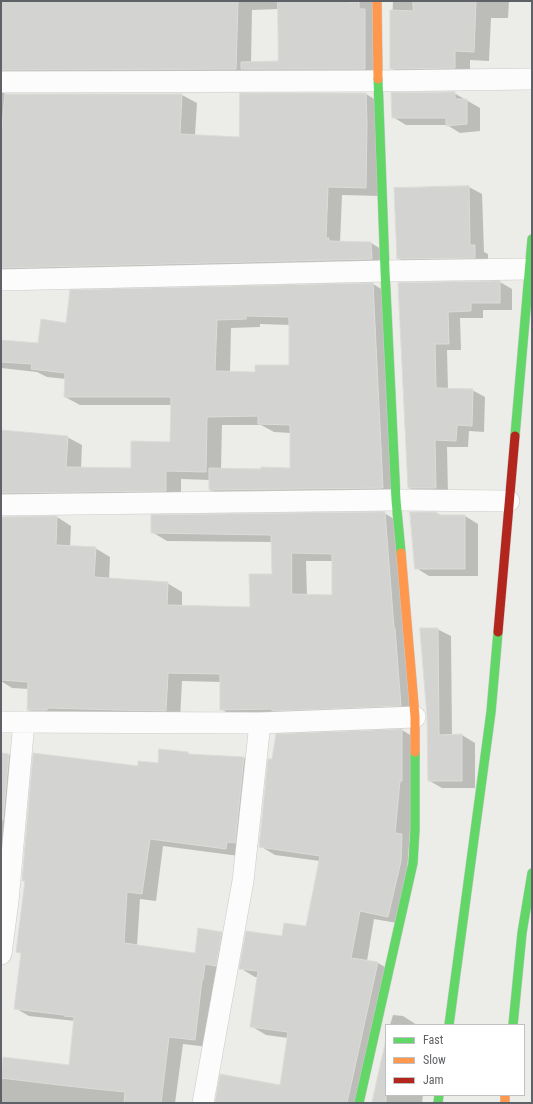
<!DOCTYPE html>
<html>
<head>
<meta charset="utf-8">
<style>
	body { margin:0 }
	#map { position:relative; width:533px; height:1104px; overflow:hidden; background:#ecece8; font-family:"Roboto Condensed",sans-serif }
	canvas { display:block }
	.frame { position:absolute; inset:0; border:2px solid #5e6165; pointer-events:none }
	.legend { position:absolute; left:385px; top:1024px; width:140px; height:72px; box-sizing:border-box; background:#fff; border:1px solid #bfc0c1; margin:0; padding:5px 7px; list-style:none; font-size:12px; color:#5e6165 }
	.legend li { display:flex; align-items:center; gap:8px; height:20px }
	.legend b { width:20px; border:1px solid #bfc0c1 }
</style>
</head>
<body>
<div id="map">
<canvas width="533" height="1104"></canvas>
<div class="frame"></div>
<ul class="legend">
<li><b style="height:5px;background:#63d668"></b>Fast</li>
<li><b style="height:5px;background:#ff974d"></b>Slow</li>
<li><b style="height:5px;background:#b3261e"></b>Jam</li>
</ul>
</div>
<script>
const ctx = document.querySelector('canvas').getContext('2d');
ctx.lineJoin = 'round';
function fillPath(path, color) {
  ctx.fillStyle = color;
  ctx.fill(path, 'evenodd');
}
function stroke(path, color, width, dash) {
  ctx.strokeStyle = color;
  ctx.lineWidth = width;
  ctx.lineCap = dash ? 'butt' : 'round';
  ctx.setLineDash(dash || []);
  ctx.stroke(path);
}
fillPath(new Path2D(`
	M1,1H372L375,77L4,91L5,95H182L197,103L195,135L240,138L366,94L381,103L380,196L342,195L340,243H371L386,252L387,267L1,279ZM279,9V62L251,63L252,10Z
	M393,1H509L508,18H491L489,61L470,60V77L407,78L391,68V45Z
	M510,1H532V2Z
	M454,93L480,108V131L460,133L447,125H406L393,117Z
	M469,187L482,194L484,252L488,254V265L411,266L398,258Z
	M500,282L512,289V310H483V318H460L461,350H447L448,390H472L485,397L484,432L469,431L468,447H447L448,495H421L409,488L399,284Z
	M373,284L388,293L397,496L225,498L210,490V480L181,479V499L1,509V431L67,437L82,445L81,468L132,469L171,443L172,405H80L65,397L66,379L47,377L37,372L1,368V341L39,345L67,324ZM260,324L290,325V366L256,373L230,372L231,328L260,327ZM222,425H261L274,432L291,433V469H221Z
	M384,513L399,522L416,714L236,718L221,709V682L182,681L180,719L43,718L28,710L29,689L12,688L1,681V518L57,517L71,526L70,547L95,548L110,557L109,579L167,583L182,592V606L251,608L273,575L272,542L167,541L152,532ZM306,561H333V596H307Z
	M437,513L442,516H465L478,524V576H429L416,568Z
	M437,629L451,636L452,735H462L475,743V788H442L428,780Z
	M402,730L417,739L403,924L374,919L367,961L378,963L392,971L363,1103H216L281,1086L288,1038L266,1035L251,1026L258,977H255L240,968L283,937L307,927L320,861L275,855L260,846L277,735Z
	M188,753L191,755L244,758L257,766L239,856L163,846L156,901L140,899L137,946L196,954L221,933L235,940L208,1047L183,1044L175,1103H1V1084L4,1058L70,1066L75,1021L29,1016L15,1008L22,954L17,951L26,882L23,880L139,767L159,764Z
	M1,754L9,755L22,762L13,858L1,857Z
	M393,1015L403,1016L417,1025H390Z
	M386,1044V1095H423L422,1103H373Z`), '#0003');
const building = new Path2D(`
	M1,1H238L236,69L1,70Z
	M278,1H344V3L359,2V9H365V69H241V62L278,61Z
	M413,1H476L474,52L455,51V68L390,69V10L413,11Z
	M455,92V99H467V124L446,126V118H392L391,93Z
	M240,93H366L367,123L366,188L328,187L326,238H329V241L371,242L372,259L1,268V138L5,94H182L180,134L239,137Z
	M469,186L470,245H475V258L397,259L394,188Z
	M500,281V303H471V311L448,312L449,344H435L436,388L473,389L472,426L457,425L456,441L435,440L436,488H408L398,283Z
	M373,283L383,488L209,490V468L261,469V467L290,468V425L258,424V416L207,417L206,472L166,471V491L1,493V430L68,436L66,467L131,468V441L170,442L171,397H64L65,373L31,369L32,364L1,362V340L38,343L41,319L66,323L70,290ZM246,316L289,317V365H255V372L215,371L217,320L246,319Z
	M385,512L394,628H395L401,706L272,711V709L220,710V674L168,673L166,711L118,710L48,708L47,710H27L28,682L1,680V517L57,516L56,545L96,547L94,577L168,582L167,605L250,607L249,574H272L271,535L151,533V515ZM292,553L332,554V595L292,594Z
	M410,512H437V515H465V569H415Z
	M420,628H438L439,735L462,734V781H428L427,716Z
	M402,729V781H400L395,833L402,834L401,861L388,917L360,911L351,958L378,962L347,1103H215L220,1074L280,1085L288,1032L250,1027L258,971L239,969L246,931L282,936L284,923L306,926L320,856L259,847L268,759H272L276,734Z
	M159,749L188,752V754L244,757L235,843L227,842L226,849L150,839L142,894L127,892L124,943L195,953L198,928L222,932L216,966L205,964L203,980H202L195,1040L169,1037L161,1103H124L125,1092L67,1086L1,1078L3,1057L69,1065L74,1017L64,1016V1015L14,1009L21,953L16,952L25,881H22L33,753L138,766V761L158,763Z
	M1,753L9,754L3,820H1Z
	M386,1040V1103H372Z`);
fillPath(building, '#d3d3d1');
stroke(building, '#dcdbd8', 1);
const street = new Path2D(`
	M1,82L378,81L532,79
	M1,280L385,271L529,269
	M1,505L396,500L509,501
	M1,722L260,723L415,717
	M1,954L8,901L24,722
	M203,1103L243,881L260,723`);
const fast = new Path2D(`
	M378,79L385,271L396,500L401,553
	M515,436L532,239
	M449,1025L491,712L498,632
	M513,1025L522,933L532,873
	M359,1103L413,863L415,829V752
	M438,1103L439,1095`);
const slow = new Path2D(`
	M377,1L378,79
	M401,553L415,717V752
	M505,1095V1103`);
const jam = new Path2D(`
	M498,632L515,436`);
stroke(street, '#cacac9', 22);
stroke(fast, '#c9cac9', 10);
stroke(slow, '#c9cac9', 10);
stroke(jam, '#c9cac9', 10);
stroke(street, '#fcfcfc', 21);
stroke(fast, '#63d668', 9);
stroke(slow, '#ff974d', 9);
stroke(jam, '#b3261e', 9);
</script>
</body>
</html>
